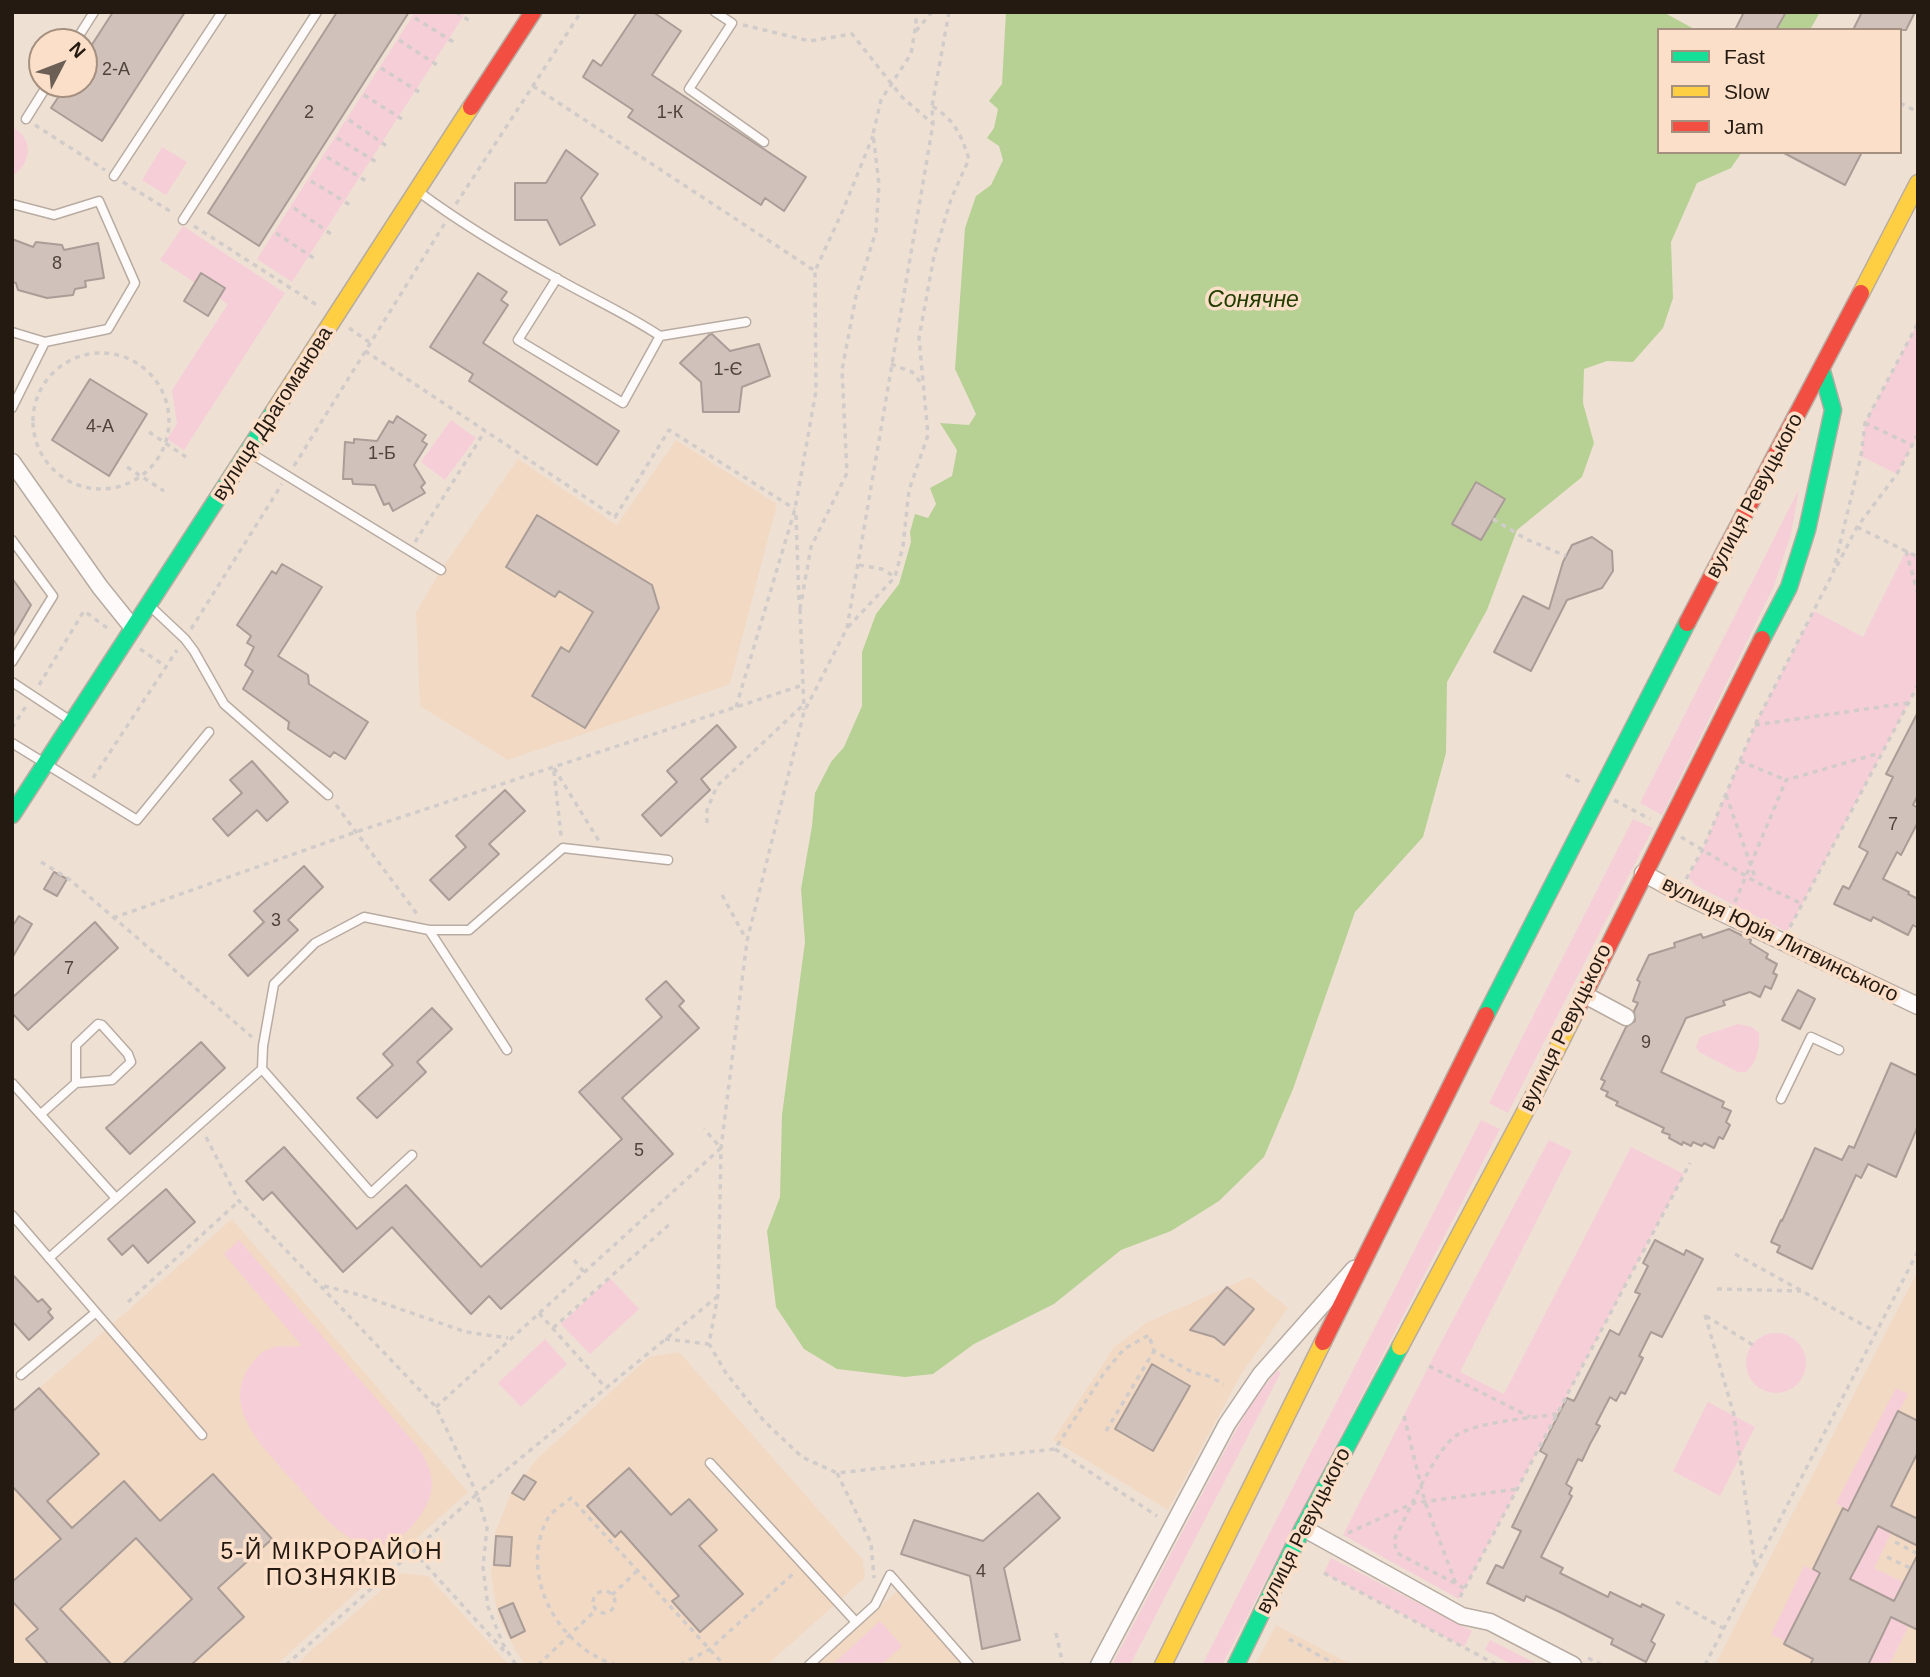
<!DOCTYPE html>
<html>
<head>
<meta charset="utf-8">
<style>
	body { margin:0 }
	#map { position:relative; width:1930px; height:1677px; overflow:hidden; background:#efe0d4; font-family:Arial,sans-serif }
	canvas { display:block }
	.frame { position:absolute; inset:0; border:14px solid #241a12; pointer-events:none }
	.legend { position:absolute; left:1657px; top:28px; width:245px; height:126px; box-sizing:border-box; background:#fbdfc8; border:2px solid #a5907f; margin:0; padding:9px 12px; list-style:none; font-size:21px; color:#241a12 }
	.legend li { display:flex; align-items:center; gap:14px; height:35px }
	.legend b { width:35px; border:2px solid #a5907f }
	.north { position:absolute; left:28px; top:28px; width:70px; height:70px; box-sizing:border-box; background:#fbdfc8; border:2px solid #a5907f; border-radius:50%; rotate:48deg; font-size:19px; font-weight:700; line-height:28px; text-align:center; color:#241a12 }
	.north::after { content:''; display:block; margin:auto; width:24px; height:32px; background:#6b5f56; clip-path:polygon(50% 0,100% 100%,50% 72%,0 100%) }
</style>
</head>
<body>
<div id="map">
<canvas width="1930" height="1677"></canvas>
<div class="frame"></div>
<ul class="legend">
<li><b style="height:9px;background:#16e098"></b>Fast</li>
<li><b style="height:9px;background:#ffcf43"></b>Slow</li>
<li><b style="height:9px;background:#f24e42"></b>Jam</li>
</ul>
<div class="north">N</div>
</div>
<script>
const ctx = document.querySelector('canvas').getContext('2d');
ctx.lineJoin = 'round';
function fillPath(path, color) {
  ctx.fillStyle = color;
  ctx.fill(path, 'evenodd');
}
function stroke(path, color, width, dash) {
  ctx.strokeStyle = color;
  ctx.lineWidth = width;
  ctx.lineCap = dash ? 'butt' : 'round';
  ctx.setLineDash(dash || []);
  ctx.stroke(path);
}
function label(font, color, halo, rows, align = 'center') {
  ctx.font = font + ' Arial,sans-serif';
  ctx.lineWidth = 7;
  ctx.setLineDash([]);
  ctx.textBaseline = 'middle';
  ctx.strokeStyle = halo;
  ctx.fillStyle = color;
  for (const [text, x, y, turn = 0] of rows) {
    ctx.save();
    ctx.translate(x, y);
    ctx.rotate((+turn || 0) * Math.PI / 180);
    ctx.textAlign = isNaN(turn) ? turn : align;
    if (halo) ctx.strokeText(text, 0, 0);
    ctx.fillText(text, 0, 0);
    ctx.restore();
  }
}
fillPath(new Path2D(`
	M676,440L777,504L730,684L508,760L420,706L416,612L441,570L518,459L617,525Z
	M232,1219L468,1492L276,1665H12V1412Z
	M1918,1271V1665H1715L1889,1326Z
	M1250,1277L1288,1308L1240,1376L1168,1510L1053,1440L1114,1347L1146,1323Z
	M679,1352L863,1560L865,1578L767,1665H526L515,1650L498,1616L491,1576L495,1533L511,1493L537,1459L649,1357Z
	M401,1573L428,1576L509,1665H298L308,1653Z
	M897,1591L964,1665H816Z
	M1276,1625L1352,1665H1255Z`), '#f2d9c4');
fillPath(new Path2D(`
	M415,12H466L292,282L257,259Z
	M12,127C34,138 32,164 12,176Z
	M162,147L187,162L166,195L142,180Z
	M183,226L285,293L184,450L167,439L177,424L172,390L228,304L160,260Z
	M1918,323V434L1897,474L1861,456L1865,423Z
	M451,420L476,438L445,480L421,462Z
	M1799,489L1791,534L1774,586L1662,815L1640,803Z
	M1906,551L1918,557V685L1787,932L1695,885L1688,877L1702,851L1755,725L1814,611L1863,637Z
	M1633,819L1653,828L1508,1113L1489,1103Z
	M1738,1024L1752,1027L1759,1033C1760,1046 1757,1063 1746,1072H1738L1699,1052L1696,1047L1700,1037Z
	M1481,1120L1500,1129L1222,1665H1202Z
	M1549,1140L1572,1151L1460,1372L1504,1394L1631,1147L1684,1174L1459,1599L1343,1535L1437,1350Z
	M239,1240L418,1447C434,1473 438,1489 420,1516C408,1534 385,1552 362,1543C332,1532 315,1506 295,1483C270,1454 221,1411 248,1369C265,1343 275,1347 302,1346L224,1254Z
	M610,1278L639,1309L590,1354L561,1324Z
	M1746 1363a30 30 0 1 1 60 0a30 30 0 1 1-60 0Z
	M545,1339L567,1364L521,1407L498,1383Z
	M1277,1371L1281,1372L1130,1665H1112L1237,1428L1256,1396Z
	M1896,1388L1908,1394L1848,1511L1836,1503Z
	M1708,1402L1755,1427L1720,1496L1673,1471Z
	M1878,1526L1891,1533L1874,1568L1903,1582L1894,1601L1850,1579Z
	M1331,1558L1472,1631L1464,1647L1324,1573Z
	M1804,1566L1820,1573L1784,1644L1782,1639L1771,1635Z
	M1891,1617L1908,1626L1906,1631L1889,1665H1868Z
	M880,1621L902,1646L881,1665H832Z
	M1490,1640L1539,1665H1513L1485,1650Z`), '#f6ced7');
fillPath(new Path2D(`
	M1006,12H1663L1696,30H1659V152H1742L1731,168L1697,183L1671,242L1673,298L1663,328L1633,362L1607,361L1584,369L1583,403L1594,443L1582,477L1517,530L1487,610L1447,682L1446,753L1423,837L1355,912L1293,1089L1264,1157L1219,1201L1171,1231L1121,1250L1054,1304L974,1344L933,1374L905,1377L837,1369L804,1349L776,1307L767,1231L780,1197L782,1115L805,942L801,889L812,826L815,793L831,762L844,747L862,706V652L876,614L899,584L911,542L910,532L915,514L928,518L936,504L930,488L952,476L957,450L940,423L969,425L976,414L955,369L965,228L976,196L991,185L1003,160L999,146L987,138L994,128L998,109L989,101L1002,84ZM1505,499L1481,540L1452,523Z
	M1786,12H1820L1810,30H1776Z`), '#b7d194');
const building = new Path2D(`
	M113,12H185L102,141L51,108L67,84H84V57Z
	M337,12H409L259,246L208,213Z
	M637,12H653L681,31L652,75L806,177L784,211L765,198L761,205L628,117L633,110L583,77L593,60L601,66Z
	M1744,12H1786L1776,30H1735Z
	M1862,12H1915L1906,30H1853Z
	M566,150L598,174L581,198L595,225L560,245L547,220H515V183H546Z
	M1782,152H1862L1845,185Z
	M12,239L33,247L36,242L62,245L64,250L98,243L104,278L85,281L86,287L75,289L73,295L47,298L18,290L16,283L12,282Z
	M201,273L225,288L208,316L184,301Z
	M478,273L507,292L501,300L508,305L483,343L619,431L597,465L469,381L473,374L430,347Z
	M712,334L730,351L759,344L770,376L742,387L739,412H703L701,382L680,363L709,335Z
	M90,379L147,414L109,476L52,440Z
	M397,416L426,435L422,441L427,444L414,465L425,483L421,487L425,493L393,511L389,503L384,505L375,485L353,484L352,479H343L345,442L354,443V439L377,441L389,421L393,423Z
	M1476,482L1505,499L1481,540L1452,524Z
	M537,515L652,585L659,608L585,728L532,696L561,647L569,652L593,612L559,591L555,597L506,567Z
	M1592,537L1612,551L1613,571L1602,588L1567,600L1531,671L1494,652L1523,596L1549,609L1563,562L1572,545Z
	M282,564L322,587L278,656L308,675L309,684L368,722L345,759L334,752L330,757L288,729L289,722L243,689L253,671L245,665L254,647L247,643L251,636L237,625L272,571L276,574Z
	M12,578L31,605L12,638Z
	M1918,712V795L1913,805L1918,808V822L1901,855L1897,852L1883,879L1909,892L1908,894L1918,899V928L1913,925L1908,935L1873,917L1871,921L1834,904L1843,886L1849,889L1868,852L1859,847L1893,777L1886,774Z
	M717,725L736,747L701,779L710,790L661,836L642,815L677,782L667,771Z
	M252,761L288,802L267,821L257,810L228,836L213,819L242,793L230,780Z
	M505,790L525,811L489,844L499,854L449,900L430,880L466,847L456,836Z
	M304,866L323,887L288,920L298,930L248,976L229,955L264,922L254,911Z
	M54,872L67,879L57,896L44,889Z
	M19,916L32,924L12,958V927Z
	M95,922L118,948L28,1030L12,1013V998Z
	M1729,929L1751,940L1750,943L1768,954L1766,958L1777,964L1773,973L1777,975L1771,989L1765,986L1760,997L1750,992L1723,1001L1725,1005L1686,1018L1661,1072L1724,1102L1722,1107L1731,1111L1726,1122L1730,1125L1723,1139L1719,1137L1714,1148L1704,1143L1702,1146L1693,1142L1691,1146L1683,1142L1682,1145L1669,1138L1670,1135L1662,1132L1664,1128L1616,1105L1618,1102L1606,1096L1608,1092L1601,1089L1605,1081L1601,1079L1626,1027L1635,1021L1634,1011L1638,1003L1633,1001L1640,982L1637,980L1649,955L1675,947L1674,943L1701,934L1703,938Z
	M666,981L684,1001L679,1006L699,1028L622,1098L673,1154L501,1309L489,1296L471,1314L392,1227L343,1272L272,1192L263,1200L246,1181L284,1147L357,1229L406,1185L481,1267L622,1139L579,1092L662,1017L646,999Z
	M1798,990L1815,999L1800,1029L1782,1020Z
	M432,1008L452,1029L417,1062L426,1072L377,1118L357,1098L393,1065L383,1054Z
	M201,1042L225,1068L130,1154L106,1128Z
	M1891,1063L1918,1076V1126L1896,1177L1868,1164L1861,1178L1856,1175L1812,1269L1777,1252L1780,1246L1771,1242L1781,1220L1782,1221L1815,1148L1842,1160L1849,1146L1854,1148Z
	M166,1189L195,1222L148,1263L133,1245L122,1255L108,1239Z
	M1655,1240L1684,1255L1686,1250L1703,1259L1662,1337L1651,1332L1639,1356L1643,1358L1625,1394L1621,1392L1616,1401L1610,1397L1596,1424L1600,1426L1590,1444L1582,1461L1578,1459L1566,1484L1572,1488L1569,1494L1572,1496L1541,1557L1563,1568L1560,1573L1608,1597L1610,1592L1641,1607L1642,1604L1664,1615L1651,1641L1655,1644L1646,1662L1611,1644L1613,1639L1562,1613L1526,1596L1524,1601L1487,1583L1496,1565L1503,1568L1521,1531L1512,1527L1547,1455L1540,1451L1567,1398L1574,1401L1610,1330L1619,1335L1640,1294L1635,1292L1648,1266L1643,1263Z
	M12,1274L38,1302L42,1299L51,1309L48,1312L53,1318L29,1340L12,1321Z
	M1227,1287L1254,1309L1224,1345L1214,1337L1190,1330Z
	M1152,1364L1190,1386L1153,1451L1115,1429Z
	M39,1388L99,1454L47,1501L72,1528L124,1481L160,1521L213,1474L272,1539L218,1588L244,1617L191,1665H122L192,1599L136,1538L60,1609L112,1665H49L26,1639L38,1629L12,1601V1582L61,1539L12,1486V1412Z
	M1898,1411L1918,1421V1452L1891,1506L1918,1519V1546L1878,1526L1850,1579L1894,1601L1918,1554V1630L1891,1617L1868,1665H1810L1813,1659L1784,1644L1820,1573L1813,1569L1843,1508L1848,1511Z
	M629,1468L671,1515L689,1499L717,1530L699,1546L743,1594L700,1632L672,1601L679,1596L621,1531L615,1537L587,1506Z
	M524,1475L536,1482L524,1500L512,1493Z
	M1038,1493L1060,1518L1004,1568L1020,1640L982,1649L970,1576L901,1554L914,1520L983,1541Z
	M496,1536L512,1537L510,1566L494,1565Z
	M513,1603L525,1631L511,1638L499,1609Z`);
fillPath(building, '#d0c2bb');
stroke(building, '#aa9c96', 2);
const lane = new Path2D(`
	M715,12L732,23L689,89L764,142
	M75,42L94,12
	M26,119L48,84
	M114,176L222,12
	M419,192C462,224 509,252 556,278C591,298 627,314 660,336L746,322
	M12,204L54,215L99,201L135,283L108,329L45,342L12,408
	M183,220L317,12
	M557,278L518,340L623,403L660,336
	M12,332L45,342
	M250,453L441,570
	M12,540L53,596L12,662
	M150,606L185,639L194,651L224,704L328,795
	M12,682L71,721
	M12,743L137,820L209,732
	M429,930L507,1050
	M98,1024L102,1025L128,1054L131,1062L112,1080L76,1083V1045Z
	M262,1069L371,1193L412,1155
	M12,1083L115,1197
	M1781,1099L1811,1037L1839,1050
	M41,1114L76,1083
	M12,1215L202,1435
	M49,1258L262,1069L263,1046L274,984L315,943L364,917L429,930H469L563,848L668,860
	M21,1375L95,1313
	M710,1463L856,1622
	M809,1665L875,1605L890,1575L969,1665`);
const street = new Path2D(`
	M12,462L100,587L133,628
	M1643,873L1678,892L1918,1006
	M1583,994L1626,1017
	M1303,1528L1462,1616L1490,1622L1573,1665
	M1099,1665L1227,1424L1261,1374L1354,1269`);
const fast = new Path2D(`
	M1762,639L1789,587L1807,530L1833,410L1822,371
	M12,815L274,411
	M1486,1015L1687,623
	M1236,1665L1303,1528L1400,1347`);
const slow = new Path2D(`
	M1861,293L1918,183
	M274,411L471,107
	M1400,1347L1535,1093L1572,1019
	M1163,1665L1323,1342`);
const jam = new Path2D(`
	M471,107L533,12
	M1687,623L1861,293
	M1572,1019L1762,639
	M1323,1342L1486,1015`);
stroke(lane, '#b8aca2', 11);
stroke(street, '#b8aca2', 19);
stroke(fast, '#b8aca2', 19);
stroke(slow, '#b8aca2', 19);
stroke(jam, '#b8aca2', 19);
stroke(new Path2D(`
	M456,12L470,21
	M949,12L932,106L933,124L847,628L804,712L747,941L721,1148L718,1295L709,1344L726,1373L764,1421L802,1457L837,1473L1055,1449L1104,1373L1124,1349L1149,1335L1154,1351L1194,1373L1206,1375L1224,1384
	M415,18L455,43
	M743,25L810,41L852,34L902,97L933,124
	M916,31L932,12
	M399,40L440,67
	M381,68L422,94
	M533,86L815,271L843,210L873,136
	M364,95L405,121
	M1900,103L1918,112
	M349,120L388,147
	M35,125L105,170
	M337,138L378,163
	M327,157L366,181
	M311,181L350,205
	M123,182L173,213
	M456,204L581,12
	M294,208L331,234
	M194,226L320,307
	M276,233L315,259
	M349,328L369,342
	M365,351L615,517L669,430L795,509
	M33 421a68 68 0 1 1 136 0a68 68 0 1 1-136 0Z
	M891,364L912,372L922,384
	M1865,423L1912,445
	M149,432L186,457
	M294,466L445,223
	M127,467L164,491
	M796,515L799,602
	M1493,519L1526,539L1566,556
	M1857,527L1918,557
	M415,542L485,431
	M1906,551L1918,594
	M859,565L882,569L895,577
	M1837,566L1857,527L1897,474L1918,434
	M800,609L811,547L847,473L842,370L856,296L876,231L879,184L873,134L881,100L911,54L916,24V12
	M800,609L804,710
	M848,627L895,577L903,546L909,490L928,435L919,338L934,256L951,199L969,159C961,135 955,120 932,106
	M191,629L282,484
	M140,649L165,666
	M39,685L84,611L110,630
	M736,707L795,509L816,391L815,272
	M1755,725L1908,703
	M12,728L26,706
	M1740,761L1786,780
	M554,768L599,841
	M554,771L561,836
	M1566,775L1582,783
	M93,778L177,650
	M1726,795L1756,880
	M1614,800L1650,819
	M336,805L417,914
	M707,823V810L717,786L802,706
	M1681,837L1756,882L1802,904
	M41,862L69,879L252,1037
	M1686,879L1702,851L1755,725L1833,573L1861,456L1865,423L1918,323
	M722,895L746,939
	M1735,902L1786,780L1880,753
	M113,918L356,832L803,685
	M1790,927L1918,685
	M206,1137L239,1201L436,1407L477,1494L718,1296
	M1735,1254L1876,1332
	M574,1260L584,1272
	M324,1286L360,1295L466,1332L508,1338
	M1717,1289L1801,1291
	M128,1302L239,1201
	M539,1313L606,1388
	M1705,1315L1734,1415L1755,1566
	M1706,1316L1753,1345
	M553,1328L672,1222
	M665,1339L709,1344
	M1429,1366L1530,1417
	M436,1407L721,1148L704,1129
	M1404,1416L1425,1502L1456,1584
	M1106,1431L1154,1351
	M1055,1449L1157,1516
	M837,1473L871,1543L874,1578
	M1348,1533L1414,1503L1517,1489
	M1895,1542L1918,1554
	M413,1551L506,1653
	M1887,1557L1910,1568
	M1324,1573L1497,1665
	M1464,1588L1397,1553L1394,1540C1408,1514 1434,1450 1457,1435C1477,1422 1532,1418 1557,1414
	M593 1602a11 11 0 1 1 22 0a11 11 0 1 1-22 0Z
	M612,1595L638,1570
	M1460,1597L1690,1163
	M1676,1602L1723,1628
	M1056,1633L1063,1665
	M1289,1639L1337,1665
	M1588,1658L1602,1665
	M286,1665L477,1494L487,1528L483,1567L488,1607L503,1644L516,1665
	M538,1665L596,1610
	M616,1665C559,1648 518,1576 547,1520C551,1511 563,1505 571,1498L724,1665
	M680,1665L710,1649L795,1572
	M1705,1665L1918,1251`), '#d1ccc9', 3.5, [5, 5]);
stroke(lane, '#fdfaf9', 8);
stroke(street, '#fdfaf9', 16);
stroke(fast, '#16e098', 16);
stroke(slow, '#ffcf43', 16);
stroke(jam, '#f24e42', 16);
label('18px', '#4f443c', null, [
	["2-А",116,70],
	["2",309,113],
	["1-К",670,113],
	["8",57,264],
	["1-Є",728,370],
	["4-А",100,427],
	["1-Б",382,454],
	["7",1893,825],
	["3",276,921],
	["7",69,969],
	["9",1646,1043],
	["5",639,1151],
	["4",981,1572]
]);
label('21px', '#241a12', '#fbdfc8', [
	["вулиця Драгоманова",273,414,-57],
	["вулиця Ревуцького",1755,496,-62],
	["вулиця Юрія Литвинського",1780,940,26],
	["вулиця Ревуцького",1566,1028,-64],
	["вулиця Ревуцького",1304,1531,-63]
]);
label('italic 23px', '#223d00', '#fbdfc8', [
	["Сонячне",1253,301]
]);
ctx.letterSpacing = '2px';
label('23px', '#241a12', '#fbdfc8', [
	["5-Й МІКРОРАЙОН",332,1553],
	["ПОЗНЯКІВ",332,1579]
]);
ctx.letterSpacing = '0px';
</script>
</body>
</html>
